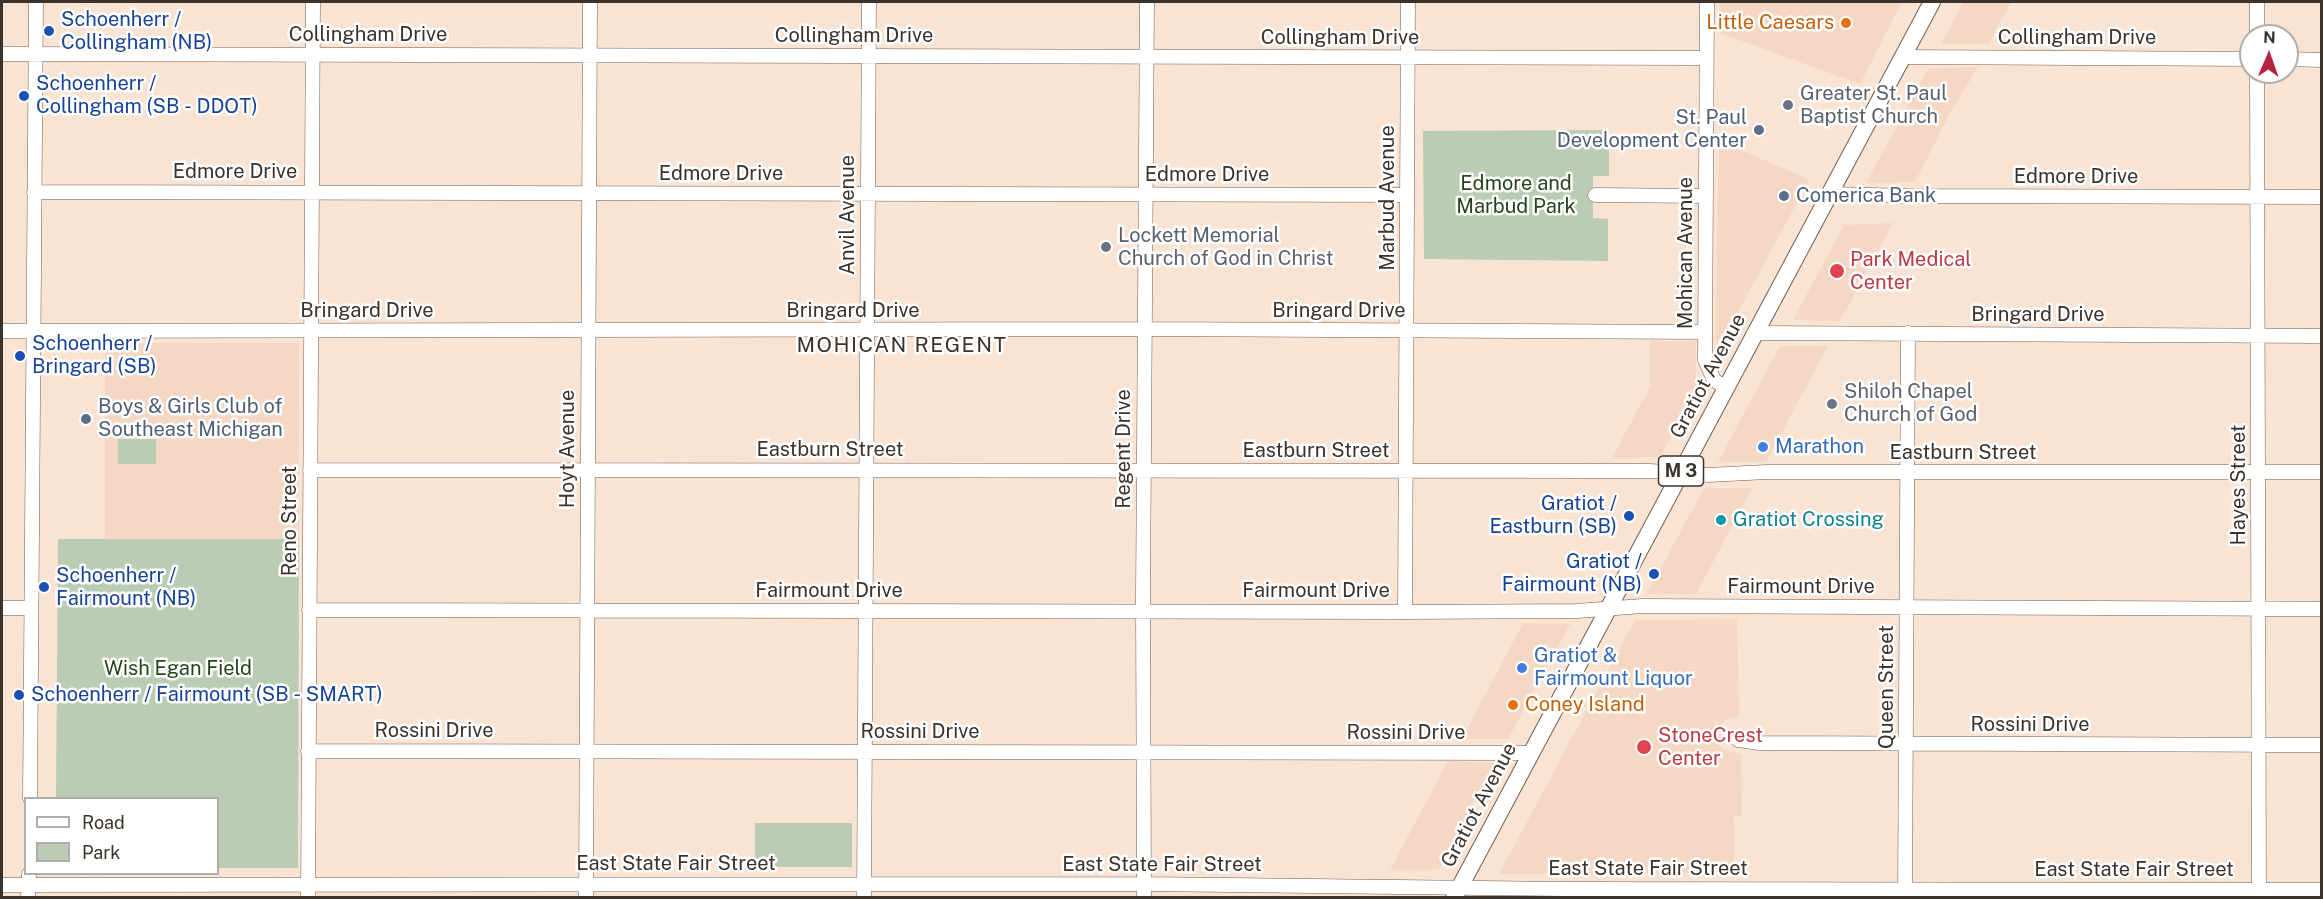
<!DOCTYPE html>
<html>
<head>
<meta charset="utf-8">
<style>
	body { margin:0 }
	#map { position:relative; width:2323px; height:899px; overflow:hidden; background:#f9e3d3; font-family:"Public Sans",sans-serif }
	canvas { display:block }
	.frame { position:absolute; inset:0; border:3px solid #3a322b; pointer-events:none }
	.legend { position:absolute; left:24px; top:797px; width:195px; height:78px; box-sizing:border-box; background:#fff; border:2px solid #b0adaa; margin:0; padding:8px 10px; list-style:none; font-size:18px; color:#3a322b }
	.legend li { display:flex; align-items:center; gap:12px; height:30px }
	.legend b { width:30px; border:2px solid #b0adaa }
	.north { position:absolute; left:2239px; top:24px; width:60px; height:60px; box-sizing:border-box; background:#fff; border:2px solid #b0adaa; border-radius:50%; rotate:2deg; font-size:16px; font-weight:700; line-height:24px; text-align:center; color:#3a322b }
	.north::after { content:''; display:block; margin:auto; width:21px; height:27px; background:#b52341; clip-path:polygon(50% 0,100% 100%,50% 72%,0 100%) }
</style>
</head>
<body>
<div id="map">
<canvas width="2323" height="899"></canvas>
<div class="frame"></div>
<ul class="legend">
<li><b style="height:8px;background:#fff"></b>Road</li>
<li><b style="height:16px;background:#baccb4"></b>Park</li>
</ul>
<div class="north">N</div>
</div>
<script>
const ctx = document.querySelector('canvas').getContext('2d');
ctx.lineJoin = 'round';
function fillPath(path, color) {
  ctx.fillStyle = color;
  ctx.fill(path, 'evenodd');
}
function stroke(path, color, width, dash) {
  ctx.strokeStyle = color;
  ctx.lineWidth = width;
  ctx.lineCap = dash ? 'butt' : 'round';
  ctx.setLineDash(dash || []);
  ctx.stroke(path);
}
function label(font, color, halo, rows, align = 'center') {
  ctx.font = font + ' "Public Sans",sans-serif';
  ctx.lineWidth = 5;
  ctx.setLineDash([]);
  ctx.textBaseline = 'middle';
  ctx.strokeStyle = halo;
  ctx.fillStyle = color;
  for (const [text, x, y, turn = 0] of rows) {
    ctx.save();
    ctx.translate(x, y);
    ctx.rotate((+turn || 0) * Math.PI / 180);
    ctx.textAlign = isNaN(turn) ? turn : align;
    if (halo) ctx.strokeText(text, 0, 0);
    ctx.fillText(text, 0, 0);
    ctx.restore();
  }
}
fillPath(new Path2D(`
	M1720,2H1902L1860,84L1720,33Z
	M1963,2H2011L1988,44H1941Z
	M1978,67L1949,115L1915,182L1866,183L1928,69Z
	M1719,140L1809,180L1721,344L1715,342Z
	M1893,223L1840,321L1793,320L1844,225Z
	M1650,341H1696V389L1660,457L1612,458L1650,387Z
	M105,343H299V539H105Z
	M1780,346H1828L1766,462H1718Z
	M1704,488H1752L1696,594H1647Z
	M1737,619L1739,716L1726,719L1718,728L1717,734L1719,743L1724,750L1741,754L1742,816L1734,817V873L1499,874L1635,620Z
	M1523,623L1570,624L1508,739H1462Z
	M1448,761L1494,763L1439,869L1390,870Z`), '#f4d8c3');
fillPath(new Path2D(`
	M1609,130V176H1593V218L1608,219V261L1424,259L1423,131Z
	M118,439H156V464H118Z
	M58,539H299L298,868H218V798H56Z
	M755,823H852V867H755Z`), '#baccb4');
const minor = new Path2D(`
	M1707,2L1705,360L1714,380L1726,388
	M2257,2V36
	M2,54L1706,58
	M1903,57L2251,59
	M2287,59L2322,60
	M2257,72L2259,898
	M34,192L1407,195
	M1830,194L1910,196L2322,197
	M1595,195L1705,196
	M2,331L1144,329L1705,332
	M1754,333L2322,336
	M310,470L1650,471L1708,475L1767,472H2322
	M2,608H31
	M309,610L1405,612L1577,611L1642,606L2322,609
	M1405,612L1408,2
	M1738,740L1760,743L2322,745
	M308,751L1531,753
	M30,798L36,2
	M2,885L1144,884L1565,889L2322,890
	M1905,895L1908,333
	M28,898L29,874
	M308,898L313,2
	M586,898L590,2
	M864,898L869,2
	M1144,898L1143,599L1147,2`);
const major = new Path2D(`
	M1454,898L1932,2`);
stroke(minor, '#705e50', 15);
stroke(major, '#705e50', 18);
stroke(minor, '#fff', 14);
stroke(major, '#fff', 16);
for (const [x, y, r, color] of [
	[1846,23,6,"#e8710a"],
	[49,31,6,"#1a4fb4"],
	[24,96,6,"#1a4fb4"],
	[1788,105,6,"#6b7280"],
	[1759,130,6,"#5c6f8a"],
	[1784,196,6,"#5c6f8a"],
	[1106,247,6,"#6b7280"],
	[1837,271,8,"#e0444e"],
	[20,356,6,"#1a4fb4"],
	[1832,404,6,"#6b7280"],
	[86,419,6,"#5c6f8a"],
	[1763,447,6,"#3f7fe0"],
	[1629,516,6,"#1a4fb4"],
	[1721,520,6,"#0f9aa8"],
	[1654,574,6,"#1a4fb4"],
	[44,587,6,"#1a4fb4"],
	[1522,668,6,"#3f7fe0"],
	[19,695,6,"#1a4fb4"],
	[1513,705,6,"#e8710a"],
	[1644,747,8,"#e0444e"]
]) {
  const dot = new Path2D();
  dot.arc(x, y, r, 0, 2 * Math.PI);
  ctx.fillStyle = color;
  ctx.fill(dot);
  stroke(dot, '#fff', 2);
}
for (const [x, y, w] of [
	[1681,471,45]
]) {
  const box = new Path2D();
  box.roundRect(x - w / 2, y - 15, w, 30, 4.5);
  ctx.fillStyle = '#fff';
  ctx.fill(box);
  stroke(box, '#3a322b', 1.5);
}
label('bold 18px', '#3a322b', null, [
	["M 3",1681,471]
]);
label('20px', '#164399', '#fff', [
	["Schoenherr /",61,20],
	["Collingham (NB)",61,43],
	["Schoenherr /",36,84],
	["Collingham (SB - DDOT)",36,107],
	["Schoenherr /",32,344],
	["Bringard (SB)",32,367],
	["Gratiot /",1617,504,"right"],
	["Eastburn (SB)",1617,527,"right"],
	["Gratiot /",1642,562,"right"],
	["Fairmount (NB)",1642,585,"right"],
	["Schoenherr /",56,576],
	["Fairmount (NB)",56,599],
	["Schoenherr / Fairmount (SB - SMART)",31,695]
], 'left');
label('20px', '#c56008', '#fff', [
	["Little Caesars",1834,23],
	["Coney Island",1525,705,"left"]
], 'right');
label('20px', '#3a322b', '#fff', [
	["Collingham Drive",368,35],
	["Collingham Drive",854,36],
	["Collingham Drive",1340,38],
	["Collingham Drive",2077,38],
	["Edmore Drive",235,172],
	["Edmore Drive",721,174],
	["Edmore Drive",1207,175],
	["Edmore Drive",2076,177],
	["Marbud Avenue",1388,198,-90],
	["Anvil Avenue",848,215,-90],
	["Mohican Avenue",1686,253,-90],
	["Bringard Drive",367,311],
	["Bringard Drive",853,311],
	["Bringard Drive",1339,311],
	["Bringard Drive",2038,315],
	["Gratiot Avenue",1708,376,-62],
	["Hoyt Avenue",568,449,-90],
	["Regent Drive",1124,449,-90],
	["Eastburn Street",830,450],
	["Eastburn Street",1316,451],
	["Eastburn Street",1963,453],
	["Hayes Street",2239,485,-90],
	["Reno Street",290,521,-90],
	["Fairmount Drive",1801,587],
	["Fairmount Drive",829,591],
	["Fairmount Drive",1316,591],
	["Queen Street",1887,687,-90],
	["Rossini Drive",2030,725],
	["Rossini Drive",434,731],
	["Rossini Drive",920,732],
	["Rossini Drive",1406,733],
	["Gratiot Avenue",1479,805,-62],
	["East State Fair Street",676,864],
	["East State Fair Street",1162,865],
	["East State Fair Street",1648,869],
	["East State Fair Street",2134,870]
]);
label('20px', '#5b616d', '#fff', [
	["Greater St. Paul",1800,94],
	["Baptist Church",1800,117],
	["Lockett Memorial",1118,236],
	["Church of God in Christ",1118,259],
	["Shiloh Chapel",1844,392],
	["Church of God",1844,415]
], 'left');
label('20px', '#4e5e75', '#fff', [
	["St. Paul",1747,118,"right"],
	["Development Center",1747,141,"right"],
	["Comerica Bank",1796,196],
	["Boys & Girls Club of",98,407],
	["Southeast Michigan",98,430]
], 'left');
label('20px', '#26441b', '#fff', [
	["Edmore and",1516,184],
	["Marbud Park",1516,207],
	["Wish Egan Field",178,669]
]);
label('20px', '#be3a42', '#fff', [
	["Park Medical",1850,260],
	["Center",1850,283],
	["StoneCrest",1658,736],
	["Center",1658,759]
], 'left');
label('20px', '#366cbe', '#fff', [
	["Marathon",1775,447],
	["Gratiot &",1534,656],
	["Fairmount Liquor",1534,679]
], 'left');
label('20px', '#0d838f', '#fff', [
	["Gratiot Crossing",1733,520]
], 'left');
ctx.letterSpacing = '1.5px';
label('21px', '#3a322b', '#fff', [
	["MOHICAN REGENT",902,346]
]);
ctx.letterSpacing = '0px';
</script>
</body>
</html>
